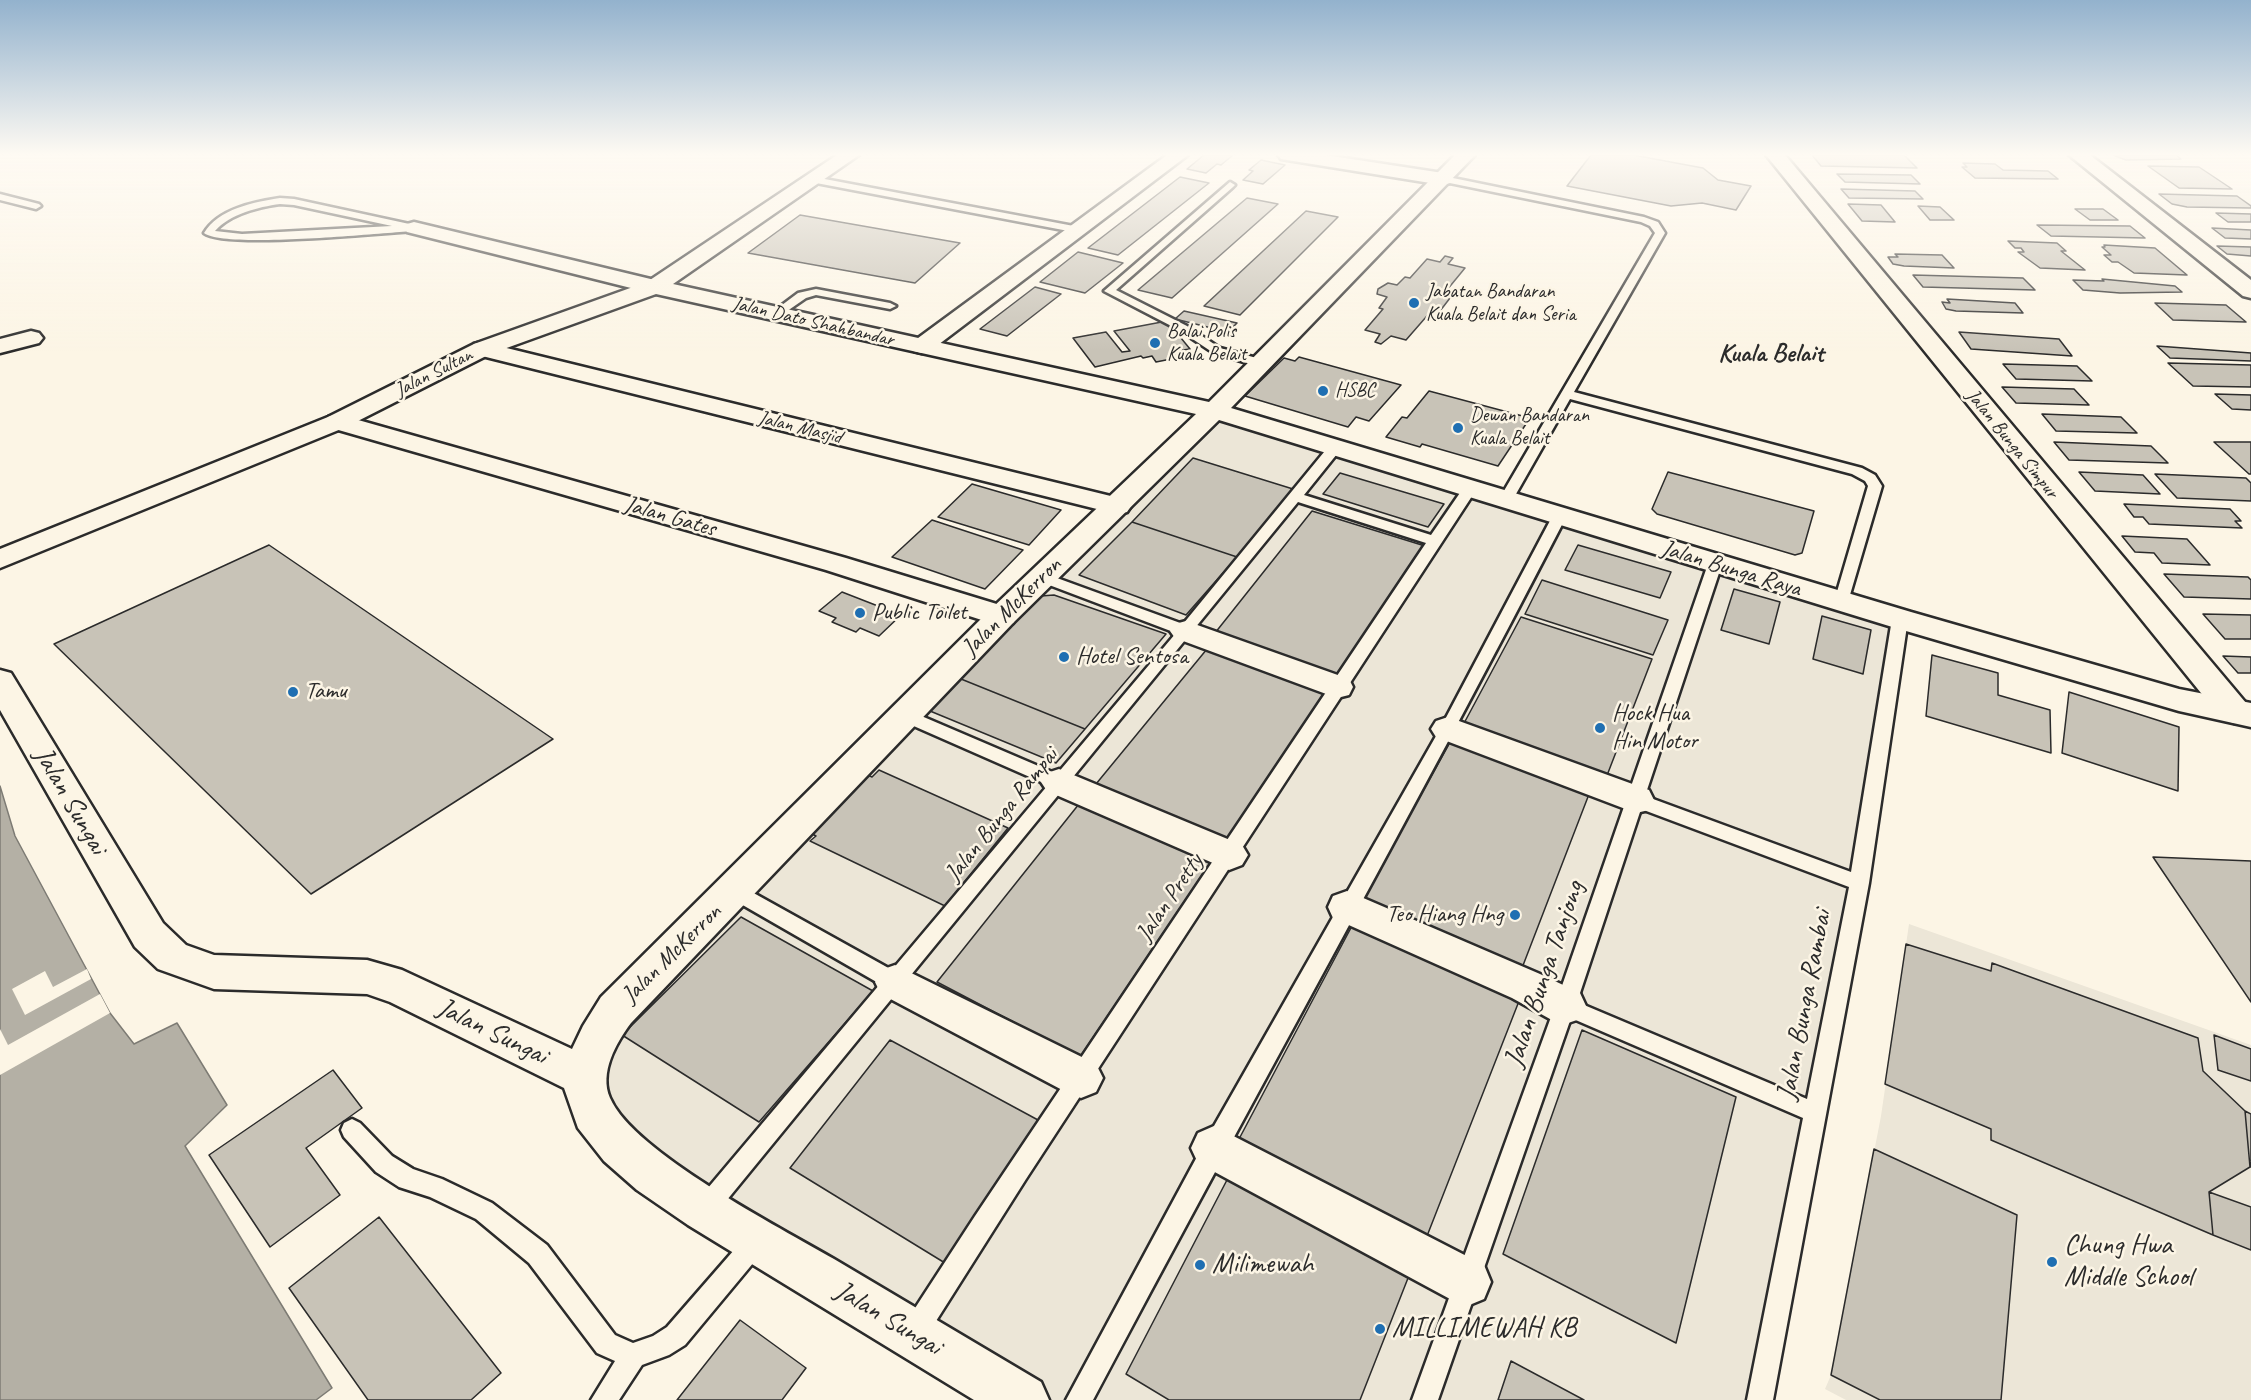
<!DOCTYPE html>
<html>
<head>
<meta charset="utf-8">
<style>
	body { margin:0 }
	canvas { display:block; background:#fcf5e5 }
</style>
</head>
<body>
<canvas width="2251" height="1400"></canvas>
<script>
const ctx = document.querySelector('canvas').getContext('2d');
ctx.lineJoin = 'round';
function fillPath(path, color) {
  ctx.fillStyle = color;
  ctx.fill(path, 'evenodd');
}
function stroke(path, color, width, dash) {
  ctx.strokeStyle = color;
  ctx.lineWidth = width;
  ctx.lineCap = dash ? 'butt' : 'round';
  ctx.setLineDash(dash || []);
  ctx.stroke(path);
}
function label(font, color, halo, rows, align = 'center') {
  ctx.font = font + ' Caveat,sans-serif';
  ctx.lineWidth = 5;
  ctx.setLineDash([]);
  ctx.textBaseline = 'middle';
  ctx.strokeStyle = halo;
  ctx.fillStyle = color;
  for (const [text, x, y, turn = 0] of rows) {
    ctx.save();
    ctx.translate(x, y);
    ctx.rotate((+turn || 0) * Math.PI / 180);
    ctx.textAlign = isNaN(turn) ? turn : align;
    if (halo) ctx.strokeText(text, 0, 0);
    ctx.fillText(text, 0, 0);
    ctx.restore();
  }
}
fillPath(new Path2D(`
	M1214,411L1900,619L1758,1400H1006L620,1141L594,1047Z
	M1909,924L2251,1045V1400H1846L1825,1389L1831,1375L1881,1116Z`), '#ece6d7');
const water = new Path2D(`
	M0,786L15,836L110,1013L134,1044L177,1023L227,1105L185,1146L332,1388L316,1400H0Z`);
fillPath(water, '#b4b0a5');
stroke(water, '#7d7b74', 1.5);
fillPath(new Path2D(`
	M87,969L91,979L25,1015L12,989L45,971L53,987Z
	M100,994L110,1013L0,1075V1029L8,1045Z`), '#fcf5e5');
const building = new Path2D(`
	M1204,155H1233L1221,165L1217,164L1206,173L1187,169Z
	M1591,155H1633L1703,168L1718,180L1751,186L1736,210L1702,203L1671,206L1567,186Z
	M1812,155H1904L1917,168L1821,166Z
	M2113,155H2176L2181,159L2126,160Z
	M1261,160L1285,165L1263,184L1243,180L1253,171L1249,170Z
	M1963,163L1995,164L2003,170L2048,171L2058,179L1975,178L1962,167H1967Z
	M2148,166L2199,167L2232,189L2179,188Z
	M1837,174L1911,175L1920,184L1845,182Z
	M1180,177L1209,183L1118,255L1088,248Z
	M1841,189L1915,191L1923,199L1849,198Z
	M2159,194L2237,196L2251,206V208L2187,207L2172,204Z
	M1247,198L1278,204L1172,298L1138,290Z
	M1848,204L1881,205L1895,222L1862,221Z
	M1918,206L1940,207L1954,220H1930Z
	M2075,209H2103L2118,220H2090Z
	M1306,211L1338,217L1240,315L1204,306Z
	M2216,213L2251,214V222H2228Z
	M800,215L960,243L915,283L748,253Z
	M2037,225L2130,226L2145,238L2051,236Z
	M2212,228L2251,230V239L2225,238Z
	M2008,241L2057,243L2066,251H2061L2085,270L2040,268L2018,252H2024L2021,248H2015Z
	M2104,245L2155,248L2187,275L2134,273L2118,262H2112L2104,255H2111L2102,247H2105Z
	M2217,246L2251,247V256L2227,254Z
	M1078,252L1123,263L1085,293L1040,282Z
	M1895,254L1942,255L1954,268L1904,266L1893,264L1888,257H1898Z
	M1445,256L1453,258L1448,264L1465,268L1442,296L1450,298L1440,311L1433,309L1406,340L1391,336L1381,344L1375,342L1380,334L1365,330L1383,309L1379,308L1387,297L1377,294L1378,289L1388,283L1397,285L1405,277L1410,278L1427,259L1440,262Z
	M1913,275L2023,278L2035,290L1923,287Z
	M2102,279L2175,286L2182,292L2120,293L2083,290L2073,280L2104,281Z
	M1035,287L1061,294L1007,336L980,329Z
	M1947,299L2015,303L2023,313L1956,311L1946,309L1942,302L1950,303Z
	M2155,303L2226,305L2246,322L2173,320Z
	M1184,311L1237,323L1228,332L1175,319Z
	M1167,321L1190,349L1176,351L1181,357L1156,362L1152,356L1143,358L1141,356L1095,367L1073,338L1106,332L1122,352L1130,351L1114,331Z
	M1959,332L2059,339L2072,356L1971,349Z
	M2157,346L2251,353V361L2170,358Z
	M1299,357L1401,385L1369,421L1356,417L1348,427L1245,396L1284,358L1295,361Z
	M2168,363L2251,365V387L2193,386Z
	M2003,364L2077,366L2092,381L2016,379Z
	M2002,387L2074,389L2089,405L2016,403Z
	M1429,391L1530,418L1498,466L1422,444L1420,447L1386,437L1402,417L1407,418Z
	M2215,394L2251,395V410L2232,409Z
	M2042,414L2121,417L2137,433L2056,431Z
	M2054,442L2151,446L2168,463L2069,460Z
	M2214,442H2251V474H2249Z
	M1193,458L1293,489L1237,557L1132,522Z
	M1668,472L1814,511L1802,553L1795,555L1657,514L1652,509Z
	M2079,472L2143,475L2160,494L2095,491Z
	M1340,473L1444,504L1428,527L1323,494Z
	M2155,474L2246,478L2251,483V501L2177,498Z
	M972,484L1061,510L1029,545L938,517Z
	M2124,504L2230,509L2241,521H2235L2242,528L2149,524L2143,517H2134Z
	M1312,511L1425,546L1338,677L1215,633Z
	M932,520L1023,550L985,589L892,557Z
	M1132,522L1237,557L1186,615L1079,575Z
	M2122,536L2187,539L2210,565L2162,563L2154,553L2135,552Z
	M269,545L553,739L311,894L54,644Z
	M1578,545L1671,572L1660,598L1565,570Z
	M2164,574L2248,577L2251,580V599L2184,597Z
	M1542,580L1668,620L1653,655L1525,614Z
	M1734,589L1780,602L1769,644L1721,630Z
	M842,592L901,615L879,636L860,628L856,632L832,622L836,618L819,611Z
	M1054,595L1166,634L1085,729L961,679L1035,600L1041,596Z
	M2203,614L2251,615V639H2225Z
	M1822,616L1871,630L1863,674L1813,659Z
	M1521,617L1652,659L1606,778L1462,727Z
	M1207,649L1326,694L1226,841L1096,784Z
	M1932,655L1998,673V695L2050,710L2051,753L1926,716Z
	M2223,656L2251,657V673H2238Z
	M961,679L1085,729L1056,763L930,711Z
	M2069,692L2179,727L2178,791L2062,753Z
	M1453,737L1591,789L1522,968L1363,899Z
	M879,770L1008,828L945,906L810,841L816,836L807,831L864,773L872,777Z
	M1079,804L1211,862L1080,1057L937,982Z
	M2153,857L2251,861V1002Z
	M741,917L873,991L759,1122L622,1035Z
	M1353,924L1521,996L1427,1236L1239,1139Z
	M1906,944L1991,971L1992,963L2198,1038L2203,1071L2245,1111L2250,1167L2209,1192L2213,1235L1991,1140V1129L1885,1084Z
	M1582,1030L1736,1097L1676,1343L1503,1254Z
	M2214,1035L2251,1049V1081L2218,1070Z
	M890,1040L1038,1120L945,1263L790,1168Z
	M333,1070L362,1108L306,1148L340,1195L270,1247L209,1155Z
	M2245,1111L2251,1114V1167H2250Z
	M1874,1149L2017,1215L2001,1400H1880L1831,1375Z
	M1228,1178L1410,1273L1360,1400H1169L1126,1374Z
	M2209,1192L2251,1207V1250L2213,1235Z
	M379,1217L501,1373L471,1400H368L289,1288Z
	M740,1320L806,1368L782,1400H677Z
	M1511,1361L1584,1400H1498Z`);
fillPath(building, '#c8c3b7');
stroke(building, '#2b2b2b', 1.5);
const lane = new Path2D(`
	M1443,176L1644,217L1658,222L1665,233L1574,392L1862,468L1875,475L1882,486L1847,605H1837L1834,602L1868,486L1865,481L1852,474L1570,399L1512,501L1510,504H1500L1498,501L1655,233L1650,226L1641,222L1440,181L1438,179Z
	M814,177L1079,227L1084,230L1079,233L811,182V178Z
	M1230,182L1235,185L1233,187L1116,290L1187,326L1220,348L1264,360L1266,363L1260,367L1212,352L1179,330L1104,291Z
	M0,194L39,204L41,206L36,209L0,200Z
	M280,198L294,199L414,225L419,228L414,231C380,233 224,249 204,233C218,209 254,202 280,198ZM280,204L294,205L392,226L242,234L215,231C230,214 258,207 280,204Z
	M816,289L890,303L896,306L890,309L816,295L806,298L780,316L776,317L770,314L798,293Z
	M1334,445L1341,449L1304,495L1431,535L1464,487L1469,486L1476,490L1026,1179L924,1340L915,1344L906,1340L902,1331L906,1322L975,1216L1426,543L1298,502L713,1217L705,1221L697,1217L693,1209L697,1201L880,984L727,896L724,891L727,886L734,883L741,886L892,970L1048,785L900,720L898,716L900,712H912L1057,774L1176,633L1036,580L1034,577L1036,574H1046L1183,624L1329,446Z
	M1559,513L1566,517C1413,814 1249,1105 1093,1400H1066L1206,1140L1440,729L1552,517Z
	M1715,559L1722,564L1645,796L1851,872L1892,619L1900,614L1908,619L1869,883L1773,1400H1747L1803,1118L1571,1018L1438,1400H1412L1555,1006L1708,564ZM1641,809L1849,887L1807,1099L1577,1002Z
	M352,1119L360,1123L392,1156L413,1169L442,1179L492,1203L547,1245L615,1335L633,1343L653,1336L667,1327L748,1234L756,1230L764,1234L768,1242L764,1250L685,1345L669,1355L642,1365L619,1400H591L615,1361L597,1353L529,1263L476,1219L430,1197L399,1187L376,1172L344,1137L341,1130L344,1123Z`);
const street = new Path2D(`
	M1167,155H1188L930,351L922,353L914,351L910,346L914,341Z
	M1278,155H1325L1443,173L1450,175L1452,179L1450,183L1443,185L1287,160L1281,159Z
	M1766,155H1785L2246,703L2251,711L2246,719L2234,723L2222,719Z
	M2069,155H2090L2251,280V298L2243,296Z
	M414,222L663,282L666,287L663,292L655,294L407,232L404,228L407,224Z
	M31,331L39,333L43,338L39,343L0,353V339Z
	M482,342L1127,500L1131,506L1127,512L1117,514L474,354L470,349L474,344Z
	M337,414L846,558L1013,609L1017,616L1013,623L1002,626L991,623L826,570L328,427L324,422L328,417Z
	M1186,621L1349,679L1353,687L1349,695L1337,698L1175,638L1170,631L1175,624Z
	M1448,717L1649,790L1654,800L1649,810L1636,813L1436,737L1431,729L1436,721Z
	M1059,769L1242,845L1248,855L1242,865L1229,870L1047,791L1041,782L1047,773Z
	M1347,891L1540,974L1580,993L1586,1006L1580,1019L1565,1024L1550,1019L1512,998L1333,918L1328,907L1333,896Z
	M895,965L1096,1064L1103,1078L1096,1092L1081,1098L1066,1092L881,994L875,982L881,970Z
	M1214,1126L1484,1265L1491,1282L1484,1299L1467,1306L1450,1299L1198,1163L1191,1148L1198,1133Z`);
const secondary = new Path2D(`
	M837,155H859L673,284L1209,402L1455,155H1475L1231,408L1911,612L2179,689L2251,703V727L2179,711L1889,626L1219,420L1013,623L631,1023C616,1043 599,1073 610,1098C633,1152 781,1228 834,1259C903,1300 972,1341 1041,1382L1049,1400H974L688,1225L637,1190L604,1161L578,1128L564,1088L390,1002L367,994L214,989L158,969L135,947L0,710V670L11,673L163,923L186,945L214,955L367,960L402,970L572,1049L583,1026L601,997L991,609L1196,414L656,294L490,354L346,427L0,568V549L328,417L474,344L647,282Z`);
stroke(lane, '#2b2b2b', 5);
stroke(street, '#2b2b2b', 5);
stroke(secondary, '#2b2b2b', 5);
fillPath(lane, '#fcf5e5');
fillPath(street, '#fcf5e5');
fillPath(secondary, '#fcf5e5');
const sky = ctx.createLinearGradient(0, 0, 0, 351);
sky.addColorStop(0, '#93b2cd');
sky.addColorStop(0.44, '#fefaf3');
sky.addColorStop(1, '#fefaf300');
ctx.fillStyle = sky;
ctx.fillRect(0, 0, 2251, 351);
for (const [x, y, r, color] of [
	[1414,303,6,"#1f6fb2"],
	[1155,343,6,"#1f6fb2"],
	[1323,391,6,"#1f6fb2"],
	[1458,428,6,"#1f6fb2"],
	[860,613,6,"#1f6fb2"],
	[1064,657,6,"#1f6fb2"],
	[293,692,6,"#1f6fb2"],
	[1600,728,6,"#1f6fb2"],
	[1515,915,6,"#1f6fb2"],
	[2052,1262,6,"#1f6fb2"],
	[1200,1265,6,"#1f6fb2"],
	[1380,1329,6,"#1f6fb2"]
]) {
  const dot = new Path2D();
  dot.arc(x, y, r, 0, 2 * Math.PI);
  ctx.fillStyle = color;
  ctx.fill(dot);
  stroke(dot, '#fcf5e5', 2);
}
label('20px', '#2b2b2b', '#fcf5e5', [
	["Jabatan Bandaran",1426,292],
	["Kuala Belait dan Seria",1426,315],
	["Balai Polis",1167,332],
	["Kuala Belait",1167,355],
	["HSBC",1335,391],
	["Dewan Bandaran",1470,416],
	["Kuala Belait",1470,439]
], 'left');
label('20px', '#2b2b2b', '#fcf5e5', [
	["Jalan Dato Shahbandar",813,322,13],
	["Jalan Sultan",434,373,-27],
	["Jalan Masjid",800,428,14],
	["Jalan Bunga Simpur",2012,444,51]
]);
label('24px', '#2b2b2b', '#fcf5e5', [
	["Jalan Gates",670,517,16],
	["Jalan Bunga Raya",1731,569,17],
	["Jalan McKerron",1012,607,-45],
	["Jalan Bunga Rampai",1002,815,-51],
	["Jalan Pretty",1170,898,-56],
	["Jalan McKerron",672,954,-45]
]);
label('24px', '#2b2b2b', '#fcf5e5', [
	["Public Toilet",872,613],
	["Hotel Sentosa",1076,657],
	["Tamu",305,692],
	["Hock Hua",1612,714],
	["Hin Motor",1612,742],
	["Teo Hiang Hng",1503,915,"right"]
], 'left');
label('bold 26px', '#2b2b2b', '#fcf5e5', [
	["Kuala Belait",1771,354]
]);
label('28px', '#2b2b2b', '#fcf5e5', [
	["Jalan Sungai",70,801,60],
	["Jalan Bunga Tanjong",1545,974,-71],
	["Jalan Bunga Rambai",1805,1005,-79],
	["Jalan Sungai",492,1032,26],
	["Jalan Sungai",888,1319,31]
]);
label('28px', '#2b2b2b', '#fcf5e5', [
	["Chung Hwa",2064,1246],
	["Middle School",2064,1278],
	["Milimewah",1212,1265],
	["MILLIMEWAH KB",1392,1329]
], 'left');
</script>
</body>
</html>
